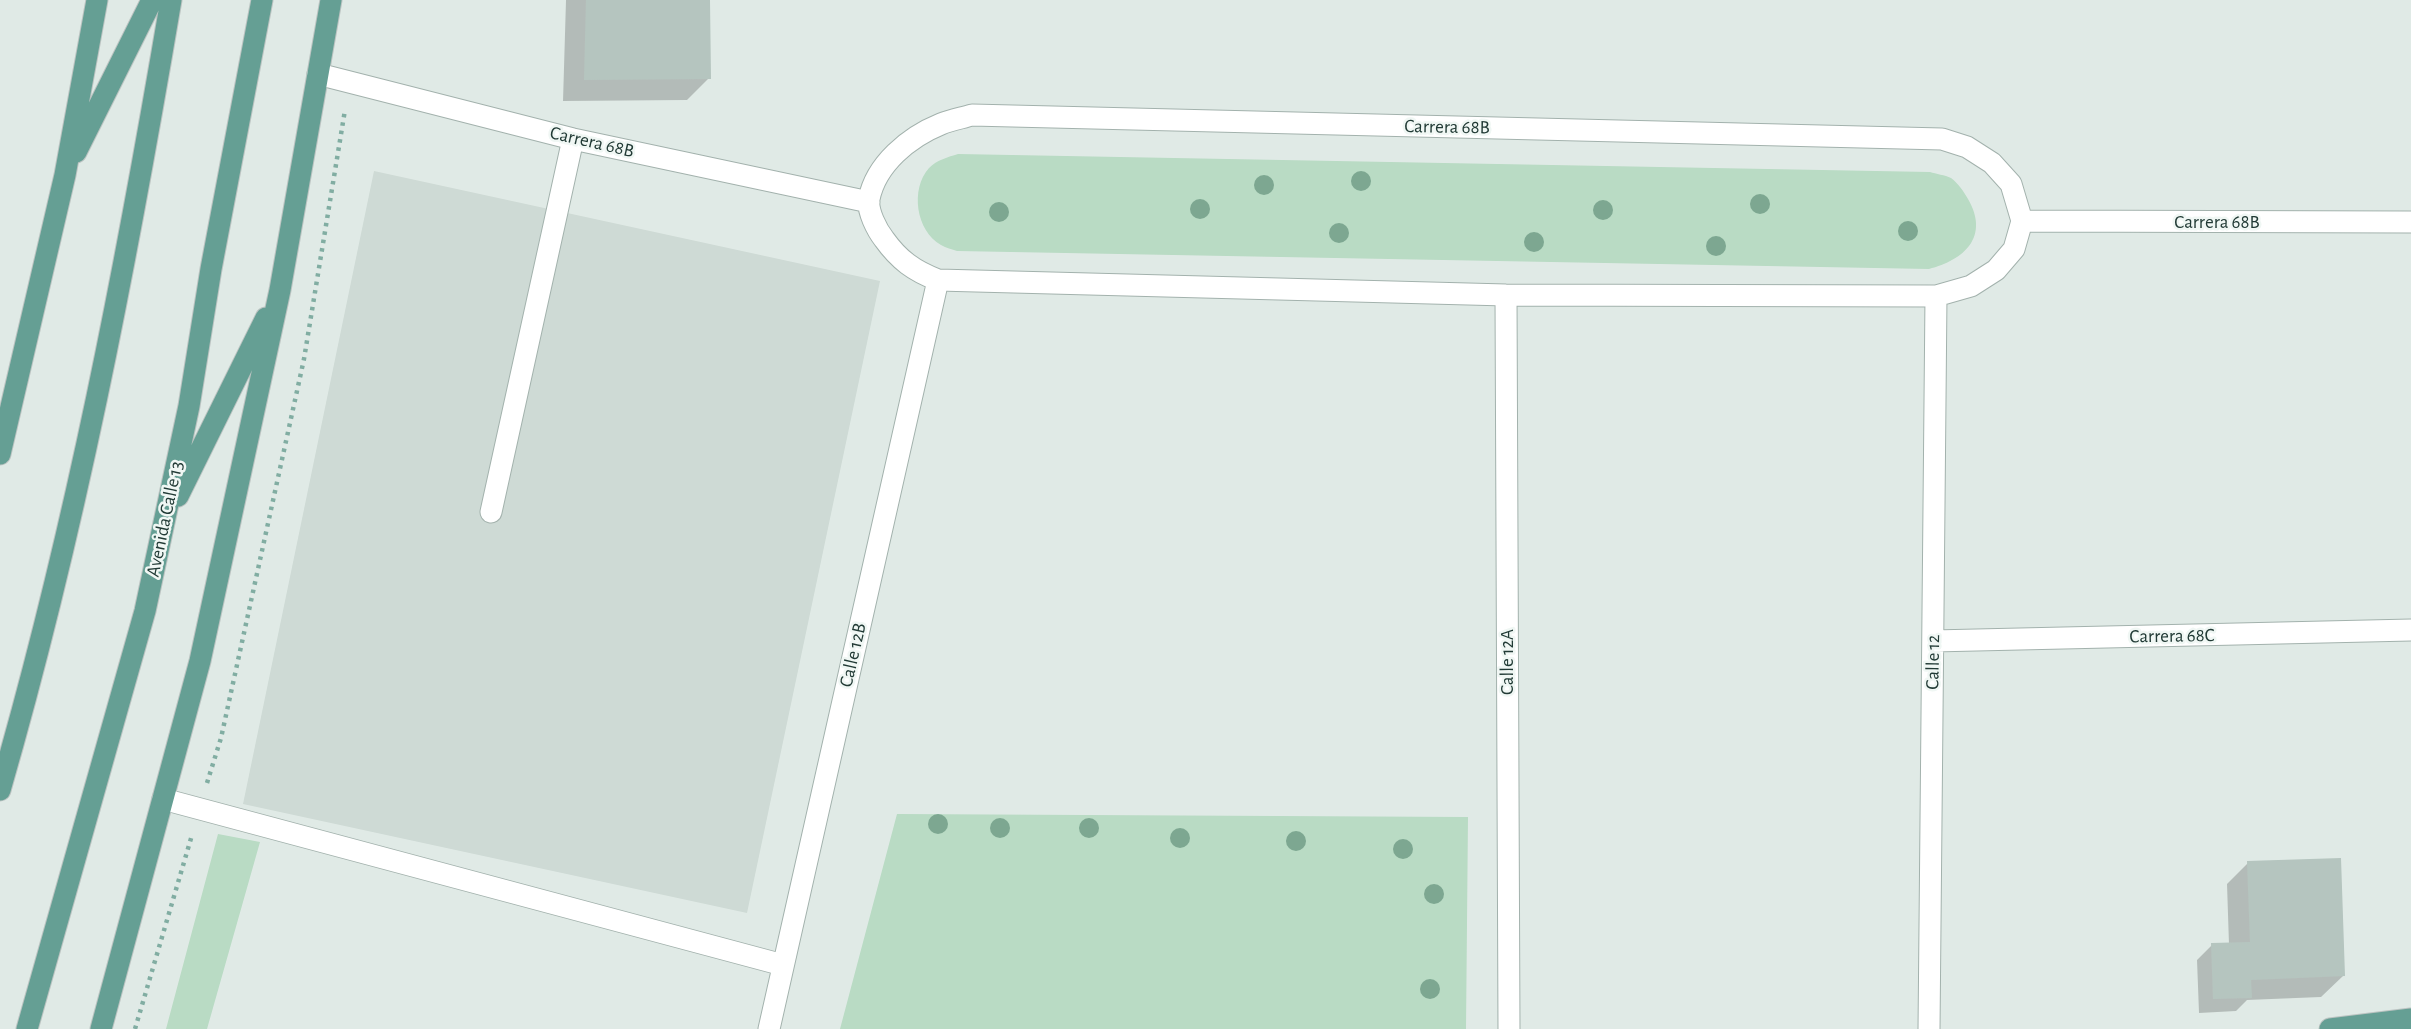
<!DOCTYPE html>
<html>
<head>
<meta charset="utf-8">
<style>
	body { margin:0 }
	canvas { display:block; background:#e0eae6 }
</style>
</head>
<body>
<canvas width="2411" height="1029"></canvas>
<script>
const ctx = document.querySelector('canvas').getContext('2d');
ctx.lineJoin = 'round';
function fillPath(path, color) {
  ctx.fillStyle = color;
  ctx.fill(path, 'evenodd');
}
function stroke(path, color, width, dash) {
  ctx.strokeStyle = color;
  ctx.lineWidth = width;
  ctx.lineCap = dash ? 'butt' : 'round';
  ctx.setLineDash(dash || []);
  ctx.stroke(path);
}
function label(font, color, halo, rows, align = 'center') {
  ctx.font = font + ' "Alegreya Sans",sans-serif';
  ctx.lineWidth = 5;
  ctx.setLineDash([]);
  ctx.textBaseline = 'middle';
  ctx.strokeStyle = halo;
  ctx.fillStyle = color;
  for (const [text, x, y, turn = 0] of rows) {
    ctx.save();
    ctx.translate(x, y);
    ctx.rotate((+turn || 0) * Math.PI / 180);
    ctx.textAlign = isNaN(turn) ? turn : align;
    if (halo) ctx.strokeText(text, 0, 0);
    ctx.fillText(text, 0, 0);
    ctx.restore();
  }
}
fillPath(new Path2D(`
	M374,171L880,281L747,913L243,804Z`), '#cedad5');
fillPath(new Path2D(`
	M958,154L1930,172C1936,174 1945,175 1951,178C1958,183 1964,192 1968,199C1990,237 1964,260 1929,269L957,251C952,249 946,248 941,245C916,231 910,189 929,168C937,160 948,157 958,154Z
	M897,814L1468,817L1466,1029H840Z
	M218,834L260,842L207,1029H166Z`), '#b9dbc4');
fillPath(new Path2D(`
	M566,0H709V78L687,100L563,101Z
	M2248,863L2343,976L2321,997L2247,1000L2236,1011L2199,1013L2197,960L2212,945H2229L2227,884Z`), '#0003');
fillPath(new Path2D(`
	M586,0H710L711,79L584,80Z
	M2341,858L2345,976L2251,980L2252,998L2213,999L2211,943L2250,942L2247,861Z`), '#b5c5bf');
const minor = new Path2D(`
	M318,74L573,139L869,202
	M972,115L1942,139L1967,147L1992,163L2011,184L2022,221L2014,249L1996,270L1971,286L1936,296L1506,295L938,280C914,271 899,260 884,239C877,230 867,211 869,199C876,164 909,137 941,124C951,120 962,118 972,115Z
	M2022,221L2411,222
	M1506,295L1509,1029
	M491,512L573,139
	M1933,641L2411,630
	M163,799L783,965
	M769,1029L938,280
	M1929,1029L1936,296`);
const major = new Path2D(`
	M76,152L152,0
	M0,454L65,175L97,0
	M178,496L266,318
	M0,790C75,531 126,266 171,0
	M27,1029L145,611L189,406L211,269L262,0
	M101,1029L200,661L280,290L331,0
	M2330,1029L2411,1019`);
stroke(minor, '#a3b2ad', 23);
stroke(major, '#bcc4c2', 23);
stroke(new Path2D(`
	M207,783L221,738L304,359L345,110
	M135,1029L192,835`), '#81ada2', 4.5, [3.5, 5]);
stroke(minor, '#fff', 21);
stroke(major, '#659f94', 21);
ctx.fillStyle = '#7da791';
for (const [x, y] of [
	[1361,181],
	[1264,185],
	[1760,204],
	[1200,209],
	[1603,210],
	[999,212],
	[1908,231],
	[1339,233],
	[1534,242],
	[1716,246],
	[938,824],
	[1000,828],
	[1089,828],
	[1180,838],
	[1296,841],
	[1403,849],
	[1434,894],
	[1430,989]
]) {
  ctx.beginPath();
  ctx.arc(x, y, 10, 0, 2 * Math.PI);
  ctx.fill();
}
label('19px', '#213a35', '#f0f7f4', [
	["Carrera 68B",1447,127,1],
	["Carrera 68B",592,142,13],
	["Carrera 68B",2217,222],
	["Avenida Calle 13",165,519,-78],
	["Carrera 68C",2172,636,-1],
	["Calle 12B",853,655,-77],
	["Calle 12A",1507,662,-90],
	["Calle 12",1933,662,-89]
]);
</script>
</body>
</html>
